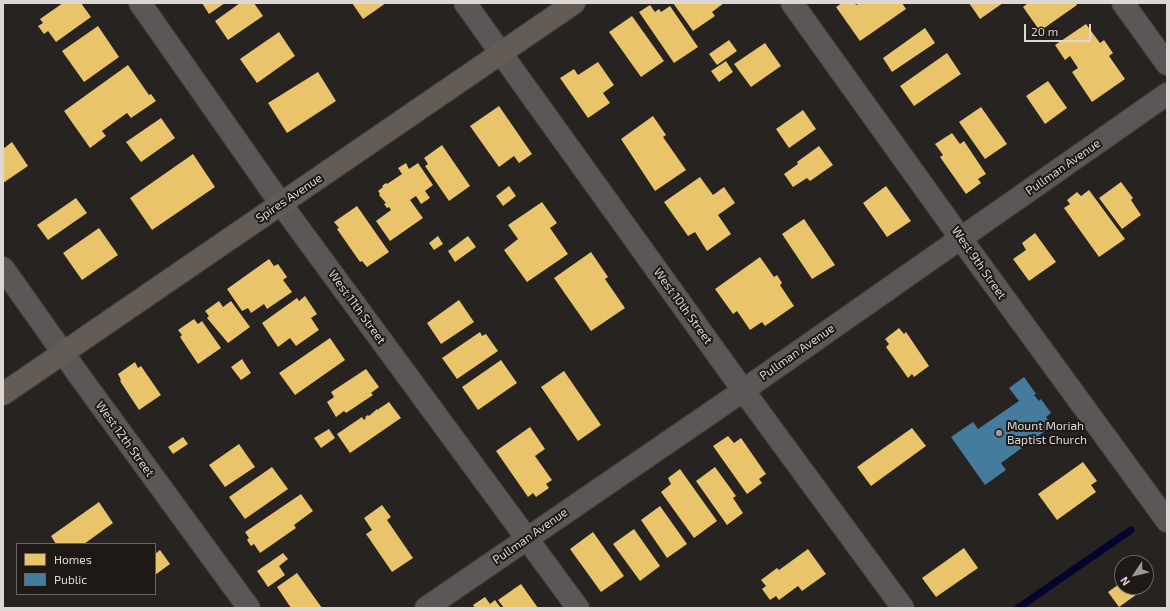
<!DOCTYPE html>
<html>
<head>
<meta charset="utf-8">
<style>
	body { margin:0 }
	#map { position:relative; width:1170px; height:611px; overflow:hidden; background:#272321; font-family:"Exo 2",sans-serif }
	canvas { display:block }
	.frame { position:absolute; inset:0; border:4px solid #ddd8d6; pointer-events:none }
	.legend { position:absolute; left:16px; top:543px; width:140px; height:52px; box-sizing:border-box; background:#1f1916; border:1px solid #6b6563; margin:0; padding:5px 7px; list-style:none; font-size:12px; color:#ddd8d6 }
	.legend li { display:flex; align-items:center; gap:8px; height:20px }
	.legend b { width:20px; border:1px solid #6b6563 }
	.north { position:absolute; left:1114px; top:555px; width:40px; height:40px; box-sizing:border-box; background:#1f1916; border:1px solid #6b6563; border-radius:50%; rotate:235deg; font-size:11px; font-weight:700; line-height:16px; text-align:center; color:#ddd8d6 }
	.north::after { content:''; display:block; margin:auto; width:14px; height:18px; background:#9d9997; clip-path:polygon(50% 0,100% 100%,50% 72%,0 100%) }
	.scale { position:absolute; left:1024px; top:24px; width:67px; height:18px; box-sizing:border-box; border:2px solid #ddd8d6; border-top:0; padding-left:5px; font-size:12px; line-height:14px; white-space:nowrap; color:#ddd8d6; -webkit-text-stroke:3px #1f1916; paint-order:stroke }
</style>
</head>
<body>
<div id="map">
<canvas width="1170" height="611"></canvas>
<div class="frame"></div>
<ul class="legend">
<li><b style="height:11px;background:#e9c46a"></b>Homes</li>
<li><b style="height:11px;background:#457b9d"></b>Public</li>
</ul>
<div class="north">N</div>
<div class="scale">20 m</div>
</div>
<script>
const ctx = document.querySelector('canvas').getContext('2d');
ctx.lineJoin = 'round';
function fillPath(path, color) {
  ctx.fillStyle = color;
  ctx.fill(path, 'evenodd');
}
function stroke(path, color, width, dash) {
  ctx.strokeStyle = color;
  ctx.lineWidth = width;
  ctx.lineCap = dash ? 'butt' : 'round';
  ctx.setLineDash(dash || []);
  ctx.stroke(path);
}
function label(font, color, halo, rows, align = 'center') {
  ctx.font = font + ' "Exo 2",sans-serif';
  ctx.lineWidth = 4;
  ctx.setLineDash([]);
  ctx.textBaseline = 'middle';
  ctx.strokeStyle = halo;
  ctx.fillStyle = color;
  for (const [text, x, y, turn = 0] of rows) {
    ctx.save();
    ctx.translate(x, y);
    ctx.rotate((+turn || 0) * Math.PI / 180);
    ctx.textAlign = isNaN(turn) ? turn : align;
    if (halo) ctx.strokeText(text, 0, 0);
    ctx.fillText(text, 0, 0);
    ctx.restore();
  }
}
fillPath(new Path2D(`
	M63,3H81L91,17L56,42L48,31L44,34L38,26L43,23L40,19Z
	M202,3H225L209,14Z
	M240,3H254L263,16L228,40L215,21Z
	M352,3H386L363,19Z
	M673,3H724L712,12L715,16L693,31Z
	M842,3H855L856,5L860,3H902L906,9L860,41L836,7Z
	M969,3H1003L980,19Z
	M1028,3H1076L1077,5L1040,31L1023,7Z
	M650,5L655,12L659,9L661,12L670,6L698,47L674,63L639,12Z
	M632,16L664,61L641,77L609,32Z
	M1086,24L1100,43L1104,40L1113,53L1109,56L1125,79L1092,102L1072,72L1078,68L1070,56L1065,60L1055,45Z
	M98,26L119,57L84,82L62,51Z
	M925,28L935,43L892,72L883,58Z
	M279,32L295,56L257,83L240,59Z
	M729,40L737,51L717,65L709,54Z
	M765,43L781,66L751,87L734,64Z
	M947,53L961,74L914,106L900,86Z
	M726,61L733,72L719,82L711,71Z
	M598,62L614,85L603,93L610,103L588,118L560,78L574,69L578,75Z
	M128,65L149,95L151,94L156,101L131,118L127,113L102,131L106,136L90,148L64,111Z
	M318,72L336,101L287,133L268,103Z
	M1048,81L1067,108L1045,124L1026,96Z
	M499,106L532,154L519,163L514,156L499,167L470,126Z
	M981,107L1007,144L985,159L959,122Z
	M803,110L816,129L789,148L776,129Z
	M653,116L666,135L663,137L686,170L655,191L621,139Z
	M161,118L175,138L141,162L126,142Z
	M952,133L960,144L964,141L986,174L978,179L981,183L966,194L940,157L943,155L935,144Z
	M12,142L28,166L3,183V149Z
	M442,145L470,186L449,201L425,166L428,164L424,158Z
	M819,146L833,165L810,181L807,178L793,187L784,174L798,164L797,162Z
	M193,154L215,187L152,230L130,198Z
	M406,163L409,169L418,163L433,185L425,191L430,198L421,204L416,196L410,200L423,218L390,241L376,221L391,210L389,207L387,208L384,204L386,203L379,195L380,194L378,191L383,187L382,186L386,183L387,184L402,174L398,168Z
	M700,177L713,195L724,187L735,203L718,215L731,234L707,251L695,232L688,236L664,202Z
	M1121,182L1133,198L1131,200L1141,215L1122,229L1099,198Z
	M509,186L516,196L503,206L496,196Z
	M886,186L911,221L887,237L863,203Z
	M1089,190L1125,239L1099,257L1064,208L1070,204L1067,200L1077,192L1081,196Z
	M76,198L87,213L48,240L37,225Z
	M542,202L557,223L550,228L568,254L527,282L504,250L518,239L508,225Z
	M357,206L389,252L367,267L362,261L360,262L337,229L339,228L334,222Z
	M804,219L835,265L812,279L782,234Z
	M99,228L118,255L82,280L63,253Z
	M1035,233L1056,262L1029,281L1013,259L1026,250L1022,243Z
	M438,236L443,244L434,250L429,243Z
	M468,236L476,247L455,262L448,251Z
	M591,252L608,277L605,279L625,308L591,331L554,278Z
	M760,257L774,277L777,275L782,283L780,285L794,306L765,326L762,322L750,330L737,311L733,314L715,289Z
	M269,259L274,266L278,264L287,277L283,280L292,292L267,309L264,304L251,313L248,308L242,311L227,289Z
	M305,296L317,314L311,318L319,330L296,346L290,338L278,347L262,323L297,298L299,301Z
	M459,300L474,322L441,344L427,323Z
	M219,301L223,307L231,301L250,327L228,343L207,318L209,316L205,311Z
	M194,319L198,324L202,321L221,348L198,364L180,337L182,335L178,330Z
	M899,328L904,334L906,332L929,366L914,377L912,374L908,378L886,347L889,344L885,339Z
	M480,332L482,336L486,334L498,351L457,379L442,358Z
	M330,338L345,360L295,395L279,373Z
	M242,359L251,373L241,380L231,367Z
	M501,360L517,383L478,410L462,387Z
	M135,362L138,368L141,366L161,395L139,410L120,381L121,380L118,374Z
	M366,369L379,387L371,393L373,395L346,413L344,411L336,417L327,402L334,397L331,392Z
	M564,371L601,425L578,441L541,387Z
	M389,402L401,418L350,453L337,434L362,417L364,420L366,418L365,417L368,415L369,416L377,409V410Z
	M530,427L545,449L535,456L552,480L546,484L549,488L536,497L533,493L528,497L496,451Z
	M912,428L926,446L871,486L857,467Z
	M329,429L335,438L321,448L314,438Z
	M728,436L734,443L741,438L766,474L759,479L762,483L747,494L713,446Z
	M183,437L188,444L173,454L168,447Z
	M239,444L255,467L225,487L209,465Z
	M1083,462L1097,481L1091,485L1096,492L1057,520L1038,494Z
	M272,467L288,489L245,519L229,497Z
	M715,467L736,496L733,498L743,513L727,525L696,481Z
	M680,469L717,521L694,538L661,492L671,484L668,478Z
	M301,494L313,511L294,525L296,528L260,553L254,544L251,546L247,540L249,538L245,532Z
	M99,502L113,523L84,544H56L51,536Z
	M382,505L391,517L387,520L413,558L392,572L366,534L372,530L364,518Z
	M660,506L687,544L667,558L641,520Z
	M634,529L660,566L640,581L613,544Z
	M593,532L624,576L601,592L570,549Z
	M964,548L978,568L936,597L922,578Z
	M808,549L826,574L802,591L798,586L779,600L776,596L770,600L762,589L766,586L761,580L777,568L779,570Z
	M160,550L170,564L155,575V554Z
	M283,553L288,559L279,566L285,575L268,587L257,571Z
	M297,573L322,608H291L277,587Z
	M1122,582V587H1137L1140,592L1119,607L1108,592Z
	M521,584L538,608H504L498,600Z
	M485,597L490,604L495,600L501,608H475L473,605Z`), '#e9c46a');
fillPath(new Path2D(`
	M1024,377L1036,394L1034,395L1039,401L1041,399L1051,413L1046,417L1052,426L1001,463L1006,470L985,485L951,437L973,422L978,429L1019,401L1009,388Z`), '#457b9d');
stroke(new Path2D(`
	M1018,608L1131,530`), '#04052e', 7);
const minor = new Path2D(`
	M140,3L281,204L578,608
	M465,3L743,390L903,608
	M792,3L972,254L1167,521
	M1123,3L1167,64
	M3,268L78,374L249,608
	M426,608L731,399L1167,94`);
const major = new Path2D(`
	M3,394L574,3`);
stroke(minor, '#413e3c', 24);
stroke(major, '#413e3c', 24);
stroke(minor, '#5a5756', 22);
stroke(major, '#625b56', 22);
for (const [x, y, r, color] of [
	[999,433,4,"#9d9997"]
]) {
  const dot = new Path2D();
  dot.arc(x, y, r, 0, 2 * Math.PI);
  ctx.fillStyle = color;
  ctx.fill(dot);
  stroke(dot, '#1f1916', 1.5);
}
label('12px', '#ddd8d6', '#1f1916', [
	["Pullman Avenue",1063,167,-35],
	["Spires Avenue",289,198,-34],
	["West 9th Street",979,263,55],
	["West 10th Street",683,306,54],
	["West 11th Street",357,307,54],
	["Pullman Avenue",797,352,-35],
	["West 12th Street",125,439,54],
	["Pullman Avenue",530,536,-35]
]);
label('12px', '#ddd8d6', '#1f1916', [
	["Mount Moriah",1007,426],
	["Baptist Church",1007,440]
], 'left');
</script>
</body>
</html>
